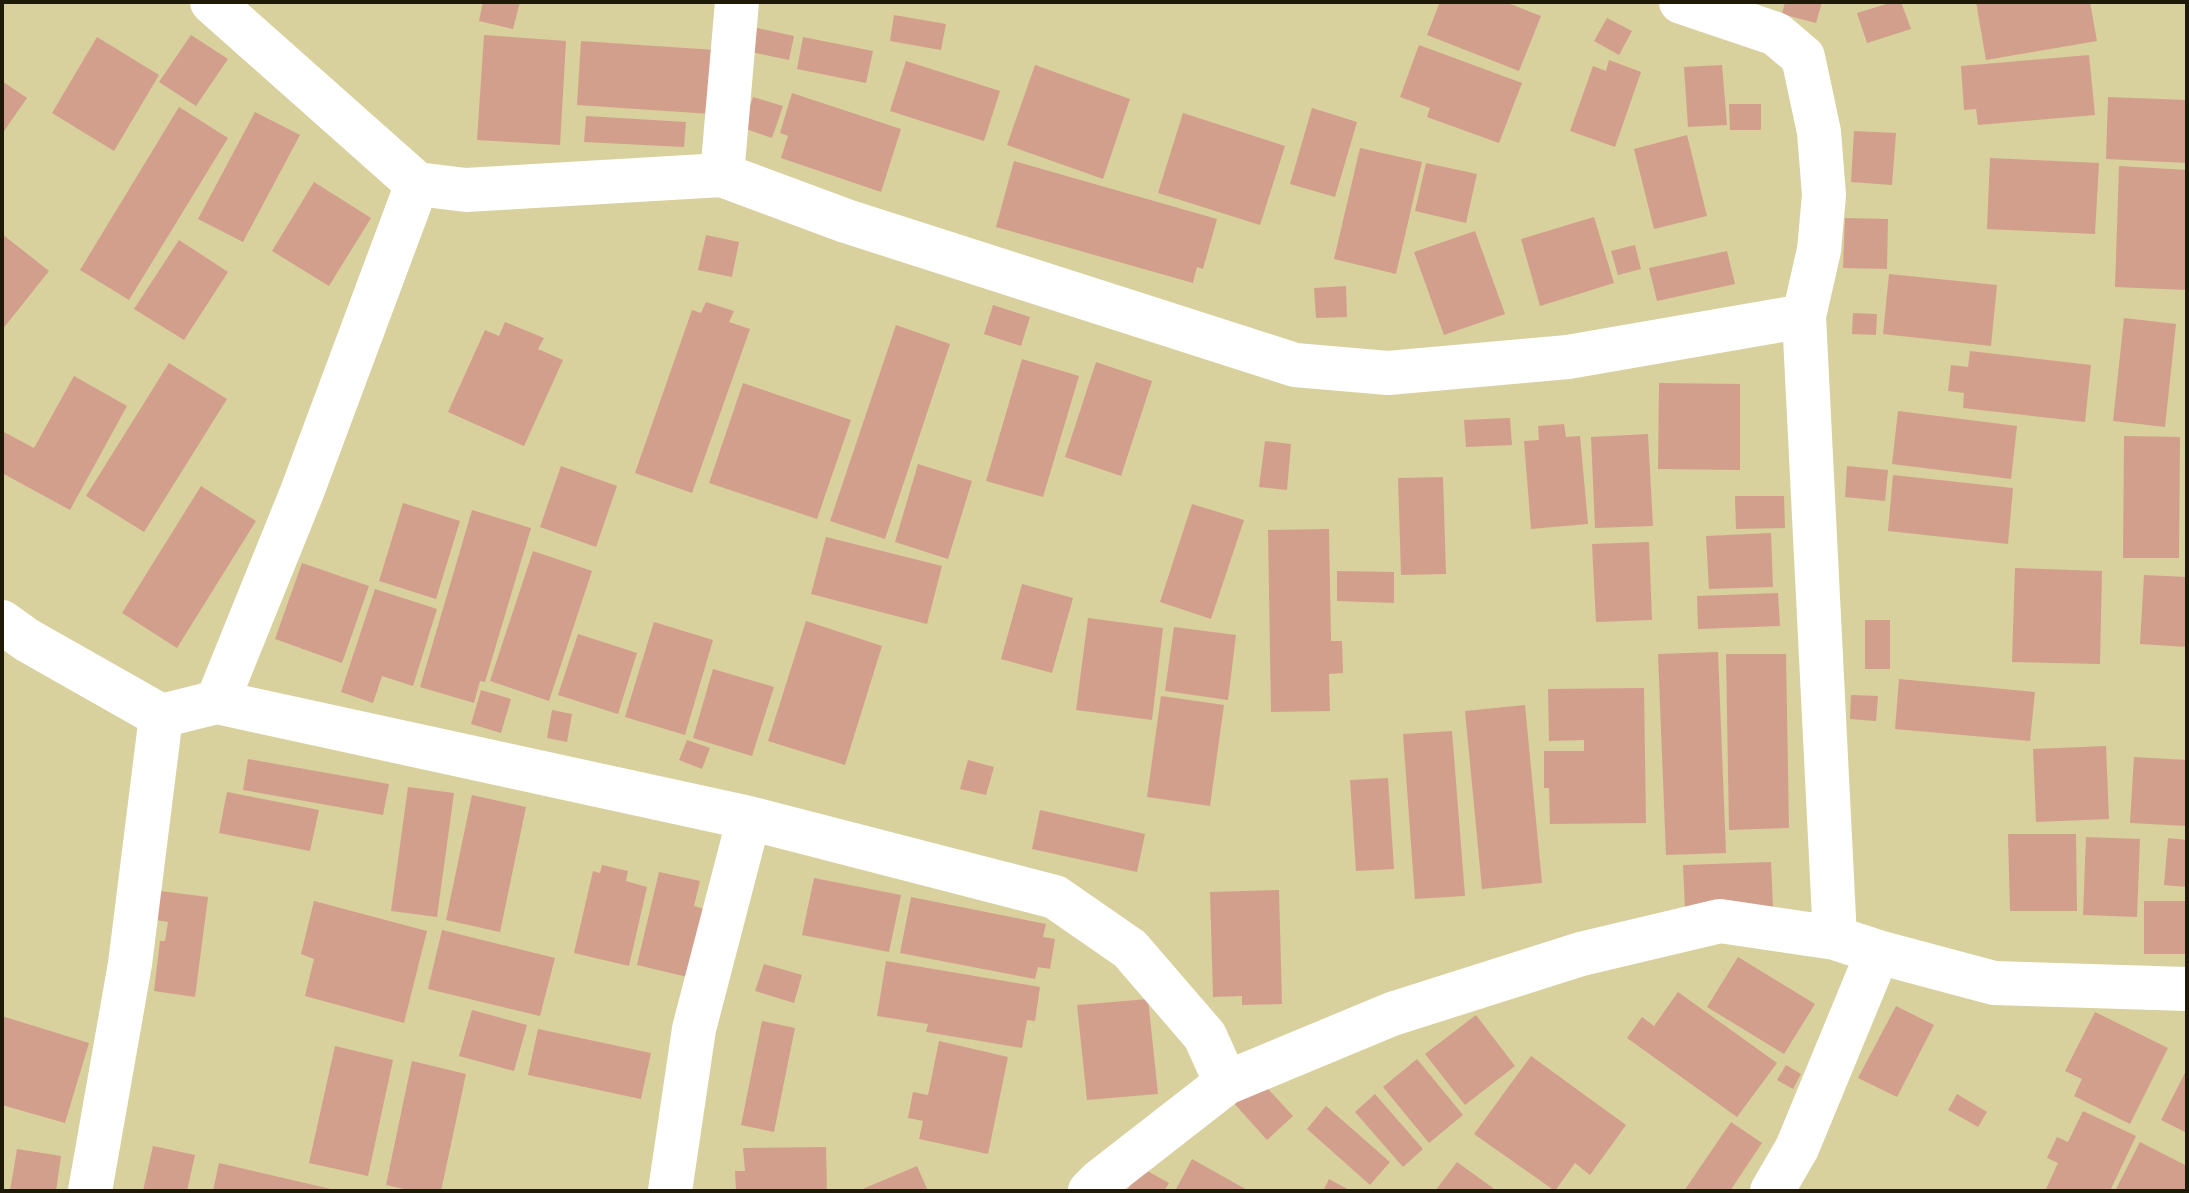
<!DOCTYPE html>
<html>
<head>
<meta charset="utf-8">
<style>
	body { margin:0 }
	#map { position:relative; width:2189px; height:1193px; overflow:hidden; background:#d8d09d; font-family:"Noto Sans",sans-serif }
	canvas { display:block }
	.frame { position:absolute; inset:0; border:4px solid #1e1a07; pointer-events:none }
</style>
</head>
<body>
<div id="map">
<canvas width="2189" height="1193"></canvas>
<div class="frame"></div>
</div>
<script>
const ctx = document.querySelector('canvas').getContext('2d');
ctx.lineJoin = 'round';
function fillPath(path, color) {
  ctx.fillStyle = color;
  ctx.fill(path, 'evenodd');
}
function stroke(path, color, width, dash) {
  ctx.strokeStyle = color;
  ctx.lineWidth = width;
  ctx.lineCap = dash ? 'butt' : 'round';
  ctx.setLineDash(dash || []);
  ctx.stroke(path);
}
fillPath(new Path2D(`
	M483,2H520L513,29L479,21Z
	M1440,2H1505L1541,16L1519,71L1427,35Z
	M1785,2H1822L1816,23L1782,14Z
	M1893,2H1901L1911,29L1867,43L1857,13Z
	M1976,2H2090L2097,41L1986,60Z
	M894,15L946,24L941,50L890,41Z
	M1607,18L1632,31L1619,55L1594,41Z
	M757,28L794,36L789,60L751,52Z
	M191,35L228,59L196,106L159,82Z
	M484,35L566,41L560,145L477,140Z
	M97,37L159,75L114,151L52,113Z
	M803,37L873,51L866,83L797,69Z
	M581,41L715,50L711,114L577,105Z
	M1419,45L1522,83L1499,143L1427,117L1430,108L1400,97Z
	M2089,55L2095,115L1978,125L1976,109L1964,110L1961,66Z
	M1609,60L1641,72L1615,147L1570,131L1593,66L1606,71Z
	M906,61L1000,91L984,141L890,111Z
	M1035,65L1130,99L1103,179L1007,145Z
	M1722,65L1727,125L1688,127L1684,67Z
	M2,81L27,98L2,134Z
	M792,93L901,129L881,192L781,158L788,136L780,133Z
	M753,97L783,106L772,138L743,128Z
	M2108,97L2187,100V163L2106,159Z
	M1729,104H1761V130H1730Z
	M179,107L228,138L129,300L80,270Z
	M1312,108L1357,122L1335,197L1290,184Z
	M255,112L300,135L243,242L198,219Z
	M1183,113L1285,146L1260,225L1158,193Z
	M586,116L686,122L684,147L584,142Z
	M1854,131L1896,133L1892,185L1851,182Z
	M1687,135L1707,216L1654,229L1634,149Z
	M1360,148L1422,162L1396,274L1334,259Z
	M1990,158L2099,163L2095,234L1987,229Z
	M1014,161L1217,219L1203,269L1197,267L1193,283L996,227Z
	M1426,163L1477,174L1466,223L1415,211Z
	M2119,166L2187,170V290L2115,287Z
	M314,182L371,218L329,286L272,251Z
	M1594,217L1614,283L1540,306L1521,239Z
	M1845,218L1888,219L1887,269L1843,268Z
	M1475,231L1505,314L1444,335L1414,252Z
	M2,234L49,271L2,330Z
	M706,235L739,242L732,277L698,270Z
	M179,240L228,272L184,340L134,309Z
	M1635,245L1641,269L1618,275L1611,251Z
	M1727,251L1735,284L1657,301L1649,268Z
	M1889,274L1997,285L1991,346L1883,334Z
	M1346,286L1347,317L1316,318L1314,288Z
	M706,302L734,311L729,322L750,329L692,493L635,473L692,310L701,313Z
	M993,305L1030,317L1021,346L984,334Z
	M1853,313L1877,314L1876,335L1852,334Z
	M2124,318L2176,324L2165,427L2113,421Z
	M505,322L544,338L538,349L563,360L524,446L448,412L485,330L499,336Z
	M896,325L950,344L885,539L830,521Z
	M1970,351L2091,365L2085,422L1963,408L1964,393L1948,391L1951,365L1968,367Z
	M1022,359L1079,376L1043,497L986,481Z
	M1096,362L1152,381L1121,476L1065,457Z
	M169,363L227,399L144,532L86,496Z
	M74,376L127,406L70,510L2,473V431L34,448Z
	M743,383L851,420L817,519L709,483Z
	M1659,383L1740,384V470L1658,469Z
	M1898,411L2017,426L2011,479L1892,464Z
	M1510,418L1512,445L1466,447L1464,420Z
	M1564,424L1566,437L1580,436L1588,524L1531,529L1524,441L1539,440L1538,426Z
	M1648,434L1653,526L1595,528L1591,437Z
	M2124,436L2180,437L2179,558H2123Z
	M1265,441L1291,444L1287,490L1259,487Z
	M918,464L972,481L948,559L895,542Z
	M561,466L617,486L596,547L540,527Z
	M1847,466L1888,470L1885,501L1845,497Z
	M1893,475L2013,488L2008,544L1888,531Z
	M1443,477L1446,574L1401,575L1398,478Z
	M201,486L256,521L177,648L122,613Z
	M1735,496H1784L1785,528L1736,529Z
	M403,503L460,521L436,599L379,581Z
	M1192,504L1244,520L1211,619L1160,602Z
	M472,510L531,528L485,682L480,681L474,703L420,687Z
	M1329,529L1331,641H1342L1343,673L1329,674L1330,711L1271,712L1268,530Z
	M1771,533L1773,587L1709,589L1706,536Z
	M826,537L942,566L927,624L811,594Z
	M1649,542L1652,620L1596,622L1592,544Z
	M533,551L592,571L549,701L490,681Z
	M302,563L369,586L342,663L275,639Z
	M2015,568L2102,571L2100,664L2012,662Z
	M1337,571L1394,572V603L1337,601Z
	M2144,575L2187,577V647L2140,644Z
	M1022,584L1073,598L1052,673L1001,659Z
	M375,589L437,609L413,686L382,676L373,703L341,692Z
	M1778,593L1780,626L1698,629L1697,596Z
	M1088,618L1163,628L1152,720L1076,710Z
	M1865,620H1890V669H1865Z
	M806,621L882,646L845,765L768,741Z
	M654,622L713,640L685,735L625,717Z
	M1174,627L1236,635L1228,700L1165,691Z
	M578,634L637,653L618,714L558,695Z
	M1718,652L1726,853L1666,855L1658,654Z
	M1726,654H1786L1789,828L1729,830Z
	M713,669L774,687L752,756L693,738Z
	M1899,679L2035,692L2030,741L1895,729Z
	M1644,688L1646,823L1550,824L1549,788H1544V751H1584V740L1549,741L1548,689Z
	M481,690L511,699L501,733L471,724Z
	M1851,695L1878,696L1876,721L1850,719Z
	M1161,696L1224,705L1210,806L1147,797Z
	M1525,705L1542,883L1482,889L1465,711Z
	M552,710L572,714L567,742L547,738Z
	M1452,731L1465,896L1415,899L1403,734Z
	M687,740L710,748L702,769L679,760Z
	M2106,746L2109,819L2036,822L2033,749Z
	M2134,757L2187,760V826L2130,823Z
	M248,759L389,784L383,815L243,790Z
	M968,760L994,767L986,795L960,789Z
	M1388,778L1394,869L1356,871L1350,780Z
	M408,787L454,793L437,917L391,911Z
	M227,792L319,810L310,851L219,833Z
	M472,795L526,807L500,932L446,920Z
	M1040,810L1145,834L1137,872L1032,849Z
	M2008,834H2076L2077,911H2010Z
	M2086,837L2140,839L2137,917L2083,915Z
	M2168,838L2187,840V887L2164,885Z
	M1771,862L1773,907L1685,910L1683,865Z
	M602,865L628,871L626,881L647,887L629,966L574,953L593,871L600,873Z
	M659,872L700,881L694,906L712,911L696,979L637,965Z
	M814,878L901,895L889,952L802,935Z
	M1279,890L1282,1004L1242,1005V996L1213,997L1210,892Z
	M160,891L208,897L195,997L154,991L160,941H165L168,922L156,920Z
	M911,897L1046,924L1043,937L1055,939L1050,969L1038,967L1035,979L900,953Z
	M314,901L427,931L404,1023L305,996L314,959L301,954Z
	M2144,901H2187V954H2144Z
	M442,930L555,958L540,1016L428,989Z
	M1738,957L1815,1004L1784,1054L1707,1007Z
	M886,961L1040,987L1035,1021L1027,1020L1022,1048L926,1032L928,1024L877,1016Z
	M764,964L802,975L794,1003L755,991Z
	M1678,992L1777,1063L1737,1117L1627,1038L1642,1017L1654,1026Z
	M1148,999L1158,1094L1087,1100L1077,1005Z
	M1896,1006L1934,1025L1897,1097L1858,1078Z
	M472,1010L527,1025L514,1071L459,1056Z
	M2095,1012L2168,1048L2130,1124L2074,1096L2082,1079L2065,1071Z
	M1476,1015L1515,1066L1465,1105L1425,1054Z
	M2,1016L89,1043L65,1123L2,1105Z
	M762,1021L795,1028L774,1132L741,1125Z
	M538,1029L651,1053L641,1099L528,1075Z
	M939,1041L1008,1057L988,1154L919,1139L923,1121L908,1118L913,1092L928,1095Z
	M335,1046L393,1060L368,1176L309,1163Z
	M1531,1056L1626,1125L1590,1175L1575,1163L1555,1191L1474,1134Z
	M1417,1059L1463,1115L1429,1143L1383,1087Z
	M412,1061L466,1074L441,1191H413L386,1185Z
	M1786,1065L1801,1074L1793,1089L1777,1080Z
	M2187,1069V1133L2161,1120Z
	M1258,1078L1293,1116L1267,1140L1232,1101Z
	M1375,1094L1423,1149L1403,1167L1355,1112Z
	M1957,1094L1987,1112L1978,1127L1948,1110Z
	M1326,1106L1390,1162L1370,1185L1307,1129Z
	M2083,1111L2136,1136L2110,1191H2045L2058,1163L2047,1158L2057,1137L2068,1142Z
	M1731,1122L1762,1143L1730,1191H1684Z
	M2140,1142L2187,1166V1191H2115Z
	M153,1146L195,1155L187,1191H143Z
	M826,1147L827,1191H736L735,1171H745L743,1148Z
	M17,1149L61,1156L56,1191H10Z
	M1192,1159L1249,1191H1175Z
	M1457,1162L1497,1191H1435Z
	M219,1163L335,1190L334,1191H213Z
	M917,1166L928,1191H858Z
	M1140,1167L1169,1183L1164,1191H1127Z
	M1329,1179L1351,1191H1323Z`), '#d39f8d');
stroke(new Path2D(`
	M212,2L417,184L302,492L217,702
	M1681,2L1776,34L1803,57L1819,132L1824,195L1819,250L1804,316L1835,938
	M722,175L737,2
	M417,184L466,190L722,175L846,221L1295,365L1388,373L1568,357L1804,316
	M2,622L27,640L161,716L217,702L749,818L1055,897L1130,949L1205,1036L1226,1083
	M90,1191L130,964L161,716
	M670,1191L694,1029L749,818
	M1090,1191L1100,1181L1226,1083L1392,1014L1581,954L1720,921L1835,938L1878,952L1994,983L2187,989
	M1772,1191L1797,1148L1878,952`), '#fff', 44);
</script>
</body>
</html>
